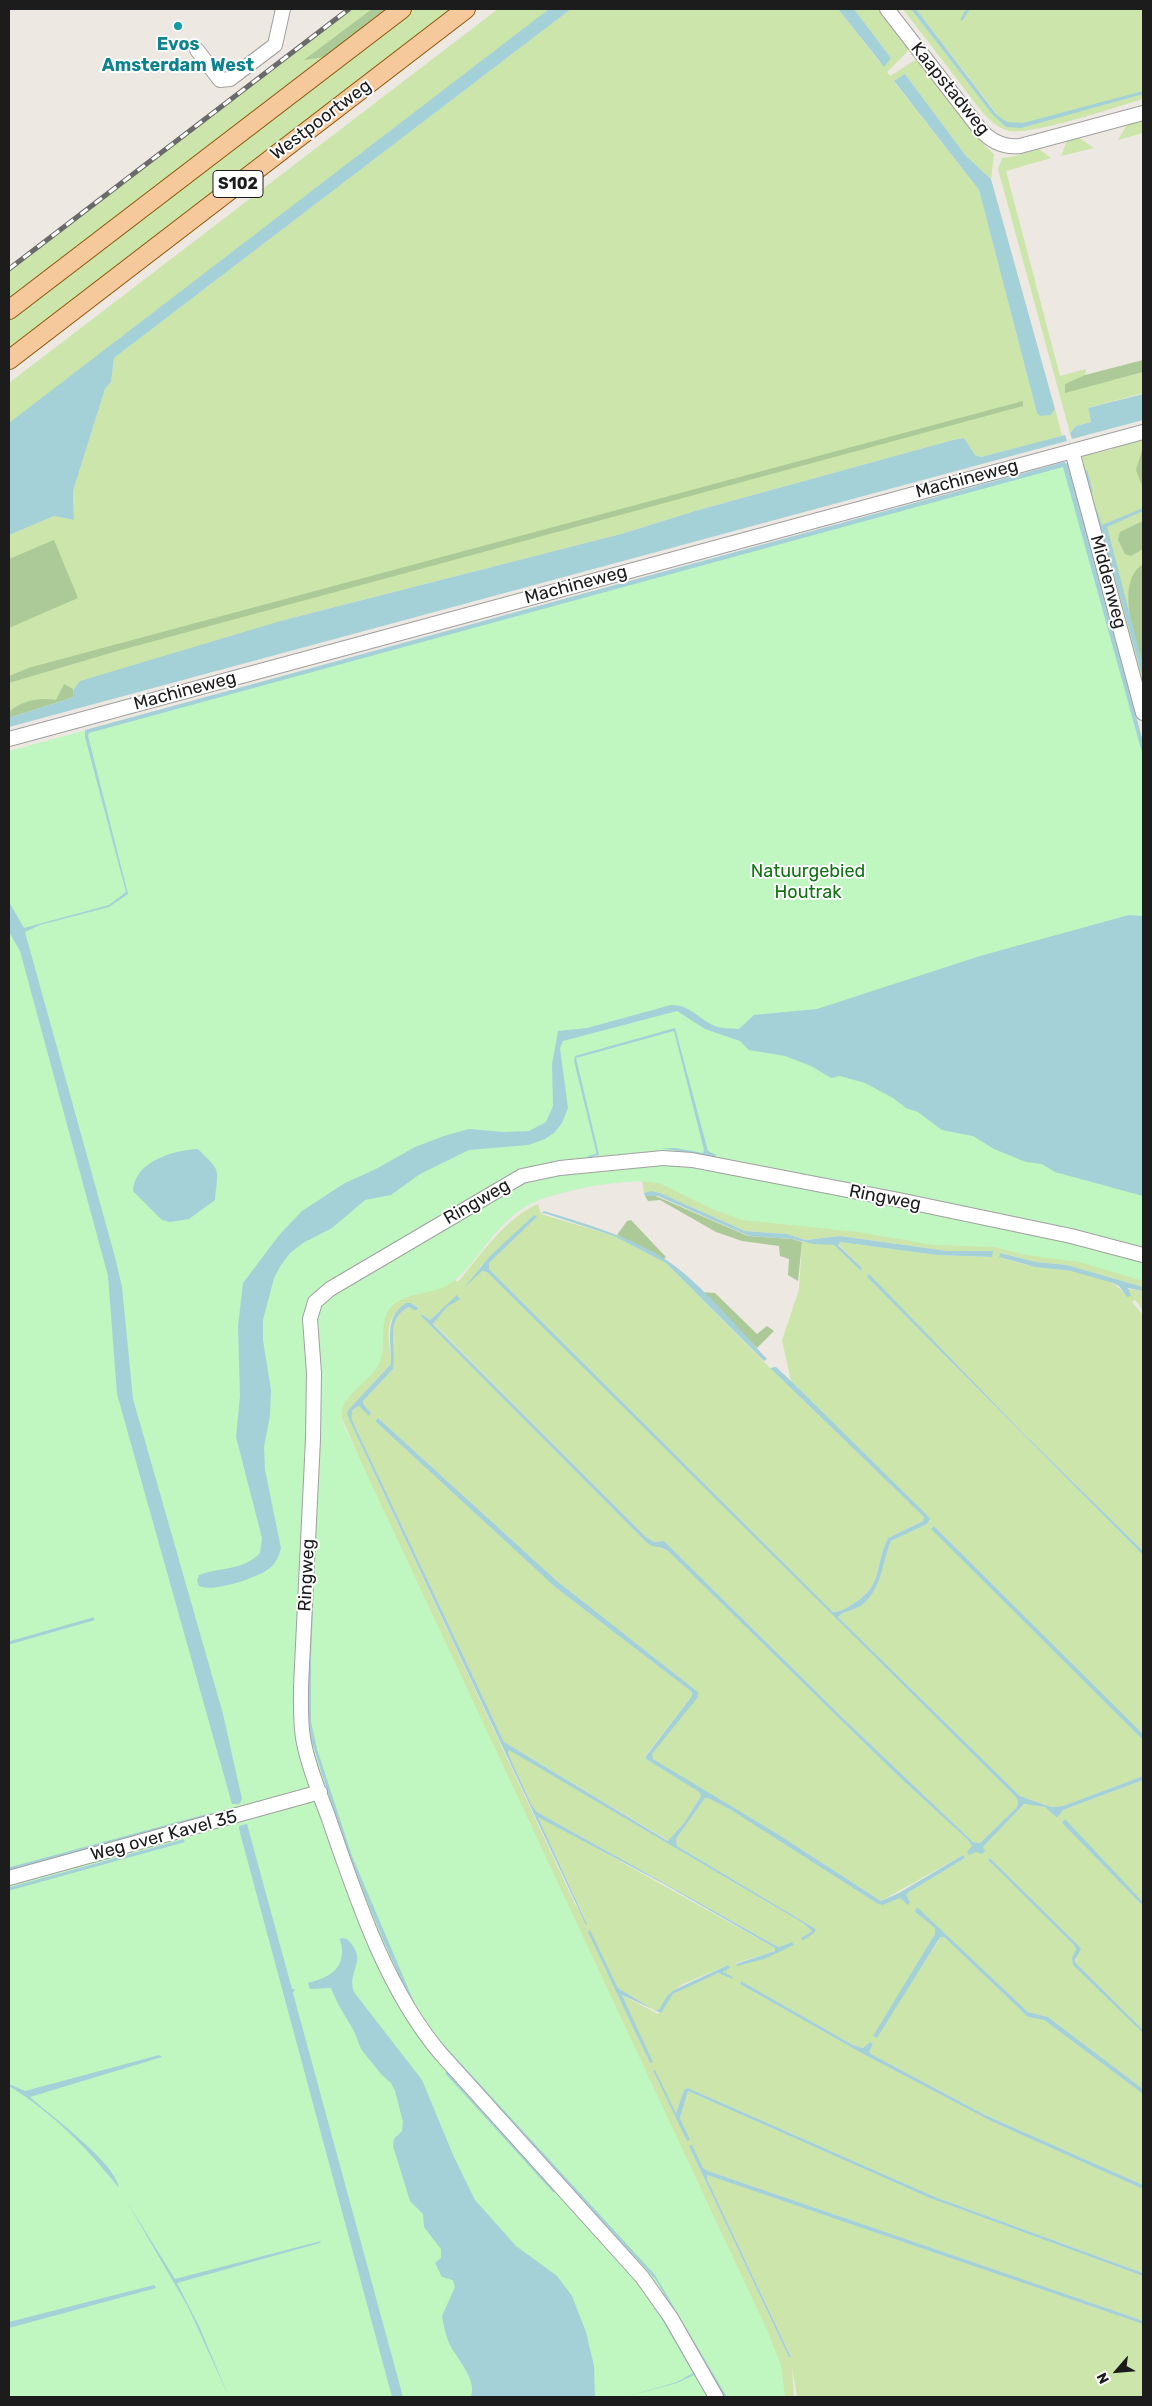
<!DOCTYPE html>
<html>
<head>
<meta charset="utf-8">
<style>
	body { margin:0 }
	#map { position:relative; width:1152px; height:2406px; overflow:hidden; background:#ede8e2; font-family:Rubik,sans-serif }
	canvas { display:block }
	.frame { position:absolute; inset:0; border:10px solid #1c1c1c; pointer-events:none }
	.north { position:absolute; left:1092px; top:2346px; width:50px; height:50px; -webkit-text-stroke:4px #fff; paint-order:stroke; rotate:243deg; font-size:14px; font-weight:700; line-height:20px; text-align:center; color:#1c1c1c }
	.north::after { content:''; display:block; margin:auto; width:18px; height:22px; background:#1c1c1c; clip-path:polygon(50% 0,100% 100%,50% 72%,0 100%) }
</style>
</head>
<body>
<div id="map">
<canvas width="1152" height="2406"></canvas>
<div class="frame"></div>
<div class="north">N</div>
</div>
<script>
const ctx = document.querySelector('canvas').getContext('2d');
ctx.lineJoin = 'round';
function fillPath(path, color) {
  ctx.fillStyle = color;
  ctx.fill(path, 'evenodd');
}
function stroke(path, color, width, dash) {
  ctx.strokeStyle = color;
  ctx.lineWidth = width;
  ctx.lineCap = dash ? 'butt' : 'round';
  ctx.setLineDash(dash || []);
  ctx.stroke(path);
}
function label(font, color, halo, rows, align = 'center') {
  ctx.font = font + ' Rubik,sans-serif';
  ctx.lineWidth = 4;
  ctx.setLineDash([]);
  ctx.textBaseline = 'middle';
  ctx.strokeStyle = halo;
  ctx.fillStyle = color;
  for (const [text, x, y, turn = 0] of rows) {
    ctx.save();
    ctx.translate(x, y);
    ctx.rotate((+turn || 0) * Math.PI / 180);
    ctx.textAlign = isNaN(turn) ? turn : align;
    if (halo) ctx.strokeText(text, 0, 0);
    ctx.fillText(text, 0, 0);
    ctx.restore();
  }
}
fillPath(new Path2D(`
	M347,9H389L9,302V269Z
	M411,9H459L9,353V316Z
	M498,9H550L9,424V383Z
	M571,9H838L880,63L891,58L854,9H880L908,46L907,52L887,72L890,76L917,59L986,147L994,154L991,179L966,156L905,74L894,82L979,190L1037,413L1051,415L1055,409L1062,436L981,457L975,455L964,438L953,440L695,511L621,534L284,620L74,697L9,713V683L121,650L28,668L9,676V535L54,516L74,520L73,491L105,389L111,382L114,358Z
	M903,9H911L992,113L997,114L916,9H1143V99C1116,107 1033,135 1009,131C997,128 987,118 979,108Z
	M1143,120V133L1118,140L1127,125Z
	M1079,138L1094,148L1061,156L1067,141Z
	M1039,149L1051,158L1006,171L1060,376L1086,369L1085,375L1066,384L1065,392L1143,372V393L1088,408L1091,422L1076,426L1070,433L998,169L1002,158L1015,156Z
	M1143,436V702L1090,504L1080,453L1087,451L1093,454L1113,449L1116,444Z
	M642,1178L1143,1258V1287L1067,1265L1036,1262L1000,1253L999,1257C1011,1261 1025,1265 1037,1267C1065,1272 1110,1270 1127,1297L1128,1289L1143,1291V1310L1135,1300L1132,1302L1143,1315V1551L1022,1432L869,1275L867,1277L1143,1555V1734L934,1526V1531L1143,1740V1776L1063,1806L1051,1807L1020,1796L838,1617C843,1611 855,1610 862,1605C882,1588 882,1563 891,1541L927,1524L930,1519L791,1381L782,1340L799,1290L802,1242L834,1245L861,1271L862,1268L838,1244L840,1242L937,1255L991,1257L993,1251H947L840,1236L806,1240L787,1234L745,1231L660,1193L651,1191L644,1193Z
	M602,1182L532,1201L500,1223L453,1279L458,1282C481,1255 504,1219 538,1204L541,1214L614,1236L666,1263L770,1368L924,1517V1520L888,1538C874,1566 884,1585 851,1605C845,1609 840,1612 833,1612L489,1269V1263L536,1218L534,1215L480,1267L479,1273L482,1271L487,1272L523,1307L1016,1797L1018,1801L1017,1807L980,1843L973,1842L846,1721L664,1541L654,1542L646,1537L433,1323L447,1307L459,1299L438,1312L430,1320L423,1314L421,1316L647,1543L668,1551L895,1773L968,1840L972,1846L971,1849L982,1854L984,1851L983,1847L1024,1804L1045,1807L1057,1818L1063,1810L1143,1780V1902L1065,1820L1062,1823L1143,1906V2030L1076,1963L1078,1945L990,1858L988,1860L1074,1945L1076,1951L1072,1961L1143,2033V2089L1048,2017L1028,2012L917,1908L915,1912L935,1928L936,1932L913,1972H918L941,1937H944L1028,2017L1044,2020L1143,2094V2185L985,2115L871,2054L869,2052L873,2044L870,2042L863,2048L853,2045L741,1981L740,1984L865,2055L993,2122L1143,2189V2273L935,2197L688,2088L684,2090L676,2113L653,2070L689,2140L680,2118L688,2091L930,2198L1143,2276V2321L708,2171L703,2168L689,2146L789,2357L791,2356L707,2179V2175L1143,2324V2397H797L792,2366L794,2397H771L576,1959L332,1395L373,1312L507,1205ZM412,1303L418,1308L416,1311L409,1307C385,1319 396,1348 393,1369L363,1401L364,1405L371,1413L369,1415L359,1406L356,1407L351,1414L352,1420L504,1742L669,1841L684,1823L701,1796L699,1792L646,1759V1755L692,1696V1692L555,1587L375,1421L378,1418L557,1581L698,1692L652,1754V1759L776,1833L881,1901L963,1855L965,1858L909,1892L906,1895L908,1904L900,1898L883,1905L878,1904L731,1810L708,1798H705L676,1839L677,1846L816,1929L802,1941L801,1938L812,1931L803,1923L508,1749V1753L531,1804L537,1812L771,1943L779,1947L792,1942L794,1945L737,1966L736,1963L775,1951V1948L541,1817H538L587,1923L575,1904L348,1417L351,1407L391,1364C392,1349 383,1328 395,1314C399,1310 407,1306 412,1303ZM589,1930L618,1988L654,2010L659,2011L670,1993L683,1984L728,1965L730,1968L723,1972L731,1979L718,1973C703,1979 684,1984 672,1995C665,2002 667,2009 658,2014L622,1995L652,2061L650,2063Z`), '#cbe5aa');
fillPath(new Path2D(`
	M372,9H386L324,57L304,60Z
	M1143,360V372L1065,393V384L1085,375Z
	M1023,401V406L121,650L9,683V676L28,668Z
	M1143,447V488L1136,470Z
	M1143,521V549L1131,556L1125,554L1118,540L1120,532Z
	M54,540L78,598L9,628V559Z
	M1143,564V665C1136,639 1114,583 1143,564Z
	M64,684L73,689L74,697L9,718V712C21,701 39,697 56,700Z
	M651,1194L748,1236L792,1239L802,1242L798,1281L788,1275L789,1259L780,1256L779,1246L742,1241L716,1232L660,1200L648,1201L645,1196Z
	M631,1220L666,1257L664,1259L617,1235L627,1221Z
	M702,1292L715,1293L757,1334L767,1326L774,1331L757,1348Z`), '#abca98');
fillPath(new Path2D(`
	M1067,465L1143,745V1281L1079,1262L1025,1255L994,1247L933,1245L858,1232L742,1220L712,1209L661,1184C636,1176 567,1189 542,1199C529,1204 517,1211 507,1221C489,1237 470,1271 451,1283C434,1295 408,1291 392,1306C377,1322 388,1346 379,1364C371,1380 344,1395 342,1411C340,1421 347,1432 351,1440L768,2332L781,2365L785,2397H9V751Z`), '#c0f6c0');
fillPath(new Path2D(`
	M549,9H571L114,358L111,382L105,389L73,491L74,520L54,516L9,535V423Z
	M838,9H854L891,58L884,67Z
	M911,9H916L997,115L1007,122L1023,123L1143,91V94L1021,128L1006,127L993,115Z
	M905,74L966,156L991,179L1055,409L1051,415L1040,416L1037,413L979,190L894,81Z
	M1143,394V420L1072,439L1070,433L1076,426L1091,422L1088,408Z
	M1065,435L1067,441L9,727V718L74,697V689L80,681L284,620L621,534L695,511L953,440L964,438L975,455L981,457Z
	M1064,462L1069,465L1143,742V756L1063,467L89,733L88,736L128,894L109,907L40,925L25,932L115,1257L122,1287L133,1399L223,1714L242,1799L239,1804H232L117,1394L108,1276L20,951L9,932V902L24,928L109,905L126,892L85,737V730Z
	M1093,499L1102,525L1143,508V512H1141L1107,527L1143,665V679Z
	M1129,915L1143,916V1196L1055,1172L1042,1164L1026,1162L994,1149L973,1136L942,1130L918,1112L906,1108L893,1098L865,1083L840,1076L831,1078L811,1066L785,1056L749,1050L740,1041L705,1029L677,1011L563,1041L560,1048L568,1108L562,1123L554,1133L545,1139L528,1145L469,1150L420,1174L391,1195L365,1200L332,1228L303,1243L290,1253L281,1265L274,1278L263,1320V1340L271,1390L270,1416L264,1447L265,1470L281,1548C279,1556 276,1563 270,1568C258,1578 211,1593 199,1586L197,1581L199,1575C220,1567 243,1571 260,1553L262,1538L236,1437L240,1396L238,1326L243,1283L280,1234L302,1211L345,1183L376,1169L415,1147L444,1136L469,1129L504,1132L529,1131L546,1122L553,1106L552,1064L558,1031L587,1028L671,1005C691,1005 698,1019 715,1026C721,1029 732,1028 739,1029L754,1015L817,1009L980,956Z
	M675,1028L708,1151L716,1155L715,1157L661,1148H675L703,1153L704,1150L674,1031L576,1058L599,1155L588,1158V1156L596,1154V1151L574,1061L575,1056Z
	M198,1149C222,1173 218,1167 215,1200L189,1219L170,1222L162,1220L133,1191C134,1162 173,1150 198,1149Z
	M651,1191L660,1193L745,1231L787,1234L806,1240L840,1236L947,1251H993L992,1257L937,1255L840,1242L838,1245L862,1268L861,1271L834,1245L813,1244L792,1239L749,1236L658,1196H645L644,1193Z
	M544,1211C586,1224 628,1236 665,1259C699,1281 739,1329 767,1359L764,1361L666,1263L614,1236L544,1213L541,1214Z
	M534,1215L537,1217L489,1263V1269L833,1612C840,1612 845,1609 851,1605C884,1586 874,1566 888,1538L923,1521L924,1517L770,1368L776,1367L791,1381L927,1515L930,1519L927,1524L891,1541C882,1563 882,1589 862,1605C855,1610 843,1611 838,1617L1020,1796L1051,1807L1063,1806L1143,1776V1780L1063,1810L1057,1818L1045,1807L1024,1804L983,1847L985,1851L982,1854L976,1852L969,1855L967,1852L972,1846L968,1840L895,1773L668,1551C661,1546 654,1548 647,1543L421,1316L422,1314L430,1320L457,1295L460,1299L447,1307L433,1324L646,1537L654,1542L664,1541L846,1721L973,1842L980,1843L1017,1807L1018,1801L1016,1797L487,1272L482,1271L464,1288L489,1257Z
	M1000,1253L1036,1262L1067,1265L1143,1287V1291L1128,1288L1131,1296L1127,1297L1119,1286L1113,1283L1071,1271L1035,1267L999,1257Z
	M869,1274L1022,1432L1143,1551V1555L867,1277Z
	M406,1303H411L418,1308L416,1311L409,1307C384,1319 397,1348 393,1369L363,1401L364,1405L371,1413L369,1416L359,1406C352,1408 351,1414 352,1420L504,1742L668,1841L684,1823L701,1796L699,1792L646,1759V1756L692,1696V1692L555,1587L375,1421L378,1418L557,1581L698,1692V1697L652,1754L653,1759L776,1833L881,1901L899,1893L963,1855L965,1858L909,1892L906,1895L910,1902L908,1905L900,1898L883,1905L878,1904L731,1810L708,1798H705L676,1839L677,1846L816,1929L814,1933L802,1941L801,1938L812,1931L803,1923L509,1750L508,1753L531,1804L537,1812L771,1943L779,1947L792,1942L794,1945L764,1959L737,1966L736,1964L775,1951V1948L664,1884L538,1817L587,1924L586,1925L348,1417L347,1412L351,1407L391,1364C392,1342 383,1318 406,1303Z
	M320,1432L311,1658V1722L317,1749L352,1856L417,2009H415C372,1922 339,1831 311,1739L309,1717V1667Z
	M934,1526L1143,1734V1740L931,1529Z
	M1065,1819L1143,1902V1906L1062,1823Z
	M247,1824L292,1989H295L293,1993L403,2397H392L239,1829V1826Z
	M990,1858L1078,1945L1081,1949L1075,1960L1076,1963L1143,2030V2033L1073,1965L1072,1958L1076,1949L1074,1945L988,1860Z
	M917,1907L1028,2012L1048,2017L1143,2089V2094L1044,2020L1028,2017L944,1937H941L939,1939L877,2038L873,2036L935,1934V1928L915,1912Z
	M590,1930L618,1988L654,2010H659L667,1996L674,1990L728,1965L730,1968L723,1972L733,1977L732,1979L718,1973L673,1994L661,2013L622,1995L653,2062L650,2063L588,1932Z
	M340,1938L347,1939C370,1961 346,1970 354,1992L422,2080L454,2157L475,2200L516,2246L557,2276L572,2296L586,2332L594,2366L595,2397H471C477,2380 459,2361 451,2347C446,2338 444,2326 442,2316L455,2287L453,2280L442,2277L435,2263L441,2258V2249L424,2227L423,2214L410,2201L393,2146L394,2139L402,2131L403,2122L395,2091L391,2083L381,2074L361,2049L354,2031L338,2004L331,1988L310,1989L308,1983C326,1978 343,1972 342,1949C342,1945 340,1942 340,1938Z
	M741,1981L853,2045L863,2048L870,2042L873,2044L869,2052L871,2054L985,2115L1143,2185V2189L993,2122L865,2055L740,1984Z
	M435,2035L655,2275L727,2397H724L656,2280L435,2039Z
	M159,2055L162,2057L30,2097C50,2115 116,2163 119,2188C87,2148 53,2113 9,2086V2084L25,2091Z
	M653,2070H655L676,2113L684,2090L688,2088L935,2197L1143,2273V2276L930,2198L688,2091L680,2118L690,2140L687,2141Z
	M692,2145L703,2168L708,2171L1112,2310L1143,2321V2324L707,2175V2179L791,2357H789L689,2146Z
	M554,2191L634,2277L656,2307L708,2397L694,2375L677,2383L625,2397L677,2382L693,2373L656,2309L638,2282Z
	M126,2200L175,2279L321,2241L320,2243L177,2283L199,2326L229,2397L188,2307Z
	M154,2285L156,2288L9,2328V2322Z`), '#a4d1d8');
stroke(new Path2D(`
	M962,19L968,9
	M1086,472L1091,491
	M9,1643L93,1619
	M9,1869L209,1815
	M9,1889L183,1841
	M447,2073L554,2191`), '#a4d1d8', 3);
const minor = new Path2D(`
	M887,9L979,128C990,141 1003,148 1020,146L1143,113
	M197,50L220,80L230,79L275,45L283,9
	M1072,451L1143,713
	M9,739L1143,432
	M9,1878L320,1792
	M716,2397L671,2318L642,2277L441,2054C386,1989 357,1900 329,1819C320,1794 309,1769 304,1743C300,1725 301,1705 301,1686L313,1439L314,1373L310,1319L315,1302L330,1289L522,1176L560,1168L663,1158L692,1160L899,1200L1071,1236L1143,1255`);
const major = new Path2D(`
	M9,310L402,9
	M9,360L466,9`);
stroke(minor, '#a0a0a0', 16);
stroke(major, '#8c5608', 20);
stroke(minor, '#fff', 14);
stroke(major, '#f6c99d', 18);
const rail = new Path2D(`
	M9,269L349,9`);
stroke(rail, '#6a6a6a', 5);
stroke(rail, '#fff', 3, [9]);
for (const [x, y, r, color] of [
	[178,26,5,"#0f9aa8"]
]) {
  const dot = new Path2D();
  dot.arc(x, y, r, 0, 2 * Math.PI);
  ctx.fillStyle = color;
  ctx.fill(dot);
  stroke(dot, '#fff', 2);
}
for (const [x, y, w] of [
	[238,184,50]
]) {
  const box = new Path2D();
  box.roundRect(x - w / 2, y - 13.5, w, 27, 4);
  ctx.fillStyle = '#fff';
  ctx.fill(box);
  stroke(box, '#1c1c1c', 1);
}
label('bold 16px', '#1c1c1c', null, [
	["S102",238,184]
]);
label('bold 18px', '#0d838f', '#fff', [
	["Evos",178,45],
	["Amsterdam West",178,66]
]);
label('18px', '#1c1c1c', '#fff', [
	["Kaapstadweg",950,89,51],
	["Westpoortweg",321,120,-37],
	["Machineweg",967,479,-15],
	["Middenweg",1108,582,75],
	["Machineweg",576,585,-15],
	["Machineweg",185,691,-15],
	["Ringweg",885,1198,11],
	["Ringweg",477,1202,-30],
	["Ringweg",307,1575,-87],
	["Weg over Kavel 35",164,1836,-15]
]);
label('18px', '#117311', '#fff', [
	["Natuurgebied",808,872],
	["Houtrak",808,893]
]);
</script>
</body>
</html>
